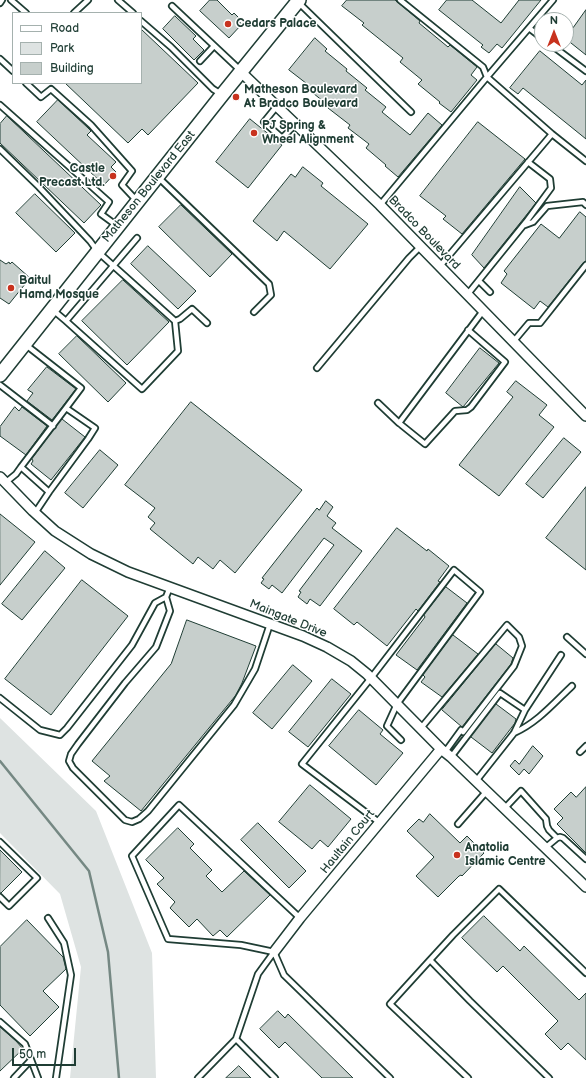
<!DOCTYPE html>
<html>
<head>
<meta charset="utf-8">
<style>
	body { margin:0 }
	#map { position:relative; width:586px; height:1078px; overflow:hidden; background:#fff; font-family:"Balsamiq Sans",sans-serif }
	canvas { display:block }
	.legend { position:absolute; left:12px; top:12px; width:130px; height:72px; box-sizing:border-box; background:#fff; border:1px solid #a5b1ae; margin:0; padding:5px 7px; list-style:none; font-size:12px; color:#1f3d34 }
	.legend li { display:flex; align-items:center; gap:8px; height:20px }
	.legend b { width:20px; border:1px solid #a5b1ae }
	.north { position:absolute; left:534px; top:12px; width:40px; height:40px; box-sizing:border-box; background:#fff; border:1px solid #a5b1ae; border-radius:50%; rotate:0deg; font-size:11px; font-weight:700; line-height:16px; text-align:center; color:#1f3d34 }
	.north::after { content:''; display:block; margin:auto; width:14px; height:18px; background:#c8321e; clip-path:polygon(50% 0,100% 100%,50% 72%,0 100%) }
	.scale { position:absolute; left:12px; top:1048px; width:64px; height:18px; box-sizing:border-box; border:2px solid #1f3d34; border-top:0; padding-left:5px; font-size:12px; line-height:14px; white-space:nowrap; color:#1f3d34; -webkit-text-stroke:3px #fff; paint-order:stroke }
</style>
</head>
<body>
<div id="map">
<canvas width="586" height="1078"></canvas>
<ul class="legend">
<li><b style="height:5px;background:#fff"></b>Road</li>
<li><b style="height:11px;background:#dee3e2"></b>Park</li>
<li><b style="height:11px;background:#c7cfcc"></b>Building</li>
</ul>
<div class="north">N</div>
<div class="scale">50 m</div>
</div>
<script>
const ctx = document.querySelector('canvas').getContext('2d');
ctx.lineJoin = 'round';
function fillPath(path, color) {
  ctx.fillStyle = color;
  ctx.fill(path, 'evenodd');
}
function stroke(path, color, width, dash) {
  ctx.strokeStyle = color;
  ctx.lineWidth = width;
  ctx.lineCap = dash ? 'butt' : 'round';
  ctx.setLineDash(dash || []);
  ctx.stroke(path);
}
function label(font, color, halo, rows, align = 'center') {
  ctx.font = font + ' "Balsamiq Sans",sans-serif';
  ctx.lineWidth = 3;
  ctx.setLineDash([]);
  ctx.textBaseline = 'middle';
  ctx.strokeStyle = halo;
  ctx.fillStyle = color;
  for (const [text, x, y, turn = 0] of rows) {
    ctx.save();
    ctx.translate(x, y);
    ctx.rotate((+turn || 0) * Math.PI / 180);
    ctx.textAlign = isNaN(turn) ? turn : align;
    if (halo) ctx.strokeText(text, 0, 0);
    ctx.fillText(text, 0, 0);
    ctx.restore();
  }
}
fillPath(new Path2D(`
	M0,718L96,811L152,953L156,1078H70L81,967L60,894L0,833Z`), '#dee3e2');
stroke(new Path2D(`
	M0,761L89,871L108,952L119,1078`), '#758883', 2.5);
const building = new Path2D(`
	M210,0H217L232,15L234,13L240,19L238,21L242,24L229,38L200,11Z
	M347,0H395L420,21L419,23L448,47L450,45L477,67L471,75L477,80L451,112L439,103L440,102L418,84L422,80L400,62L403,58L362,25L364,23L342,6Z
	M447,0H472L501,23L519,0H541L502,48L497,44L489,53L481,47L483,45L439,10Z
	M586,10V55L566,39V26L571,30Z
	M175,16L196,36L193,39L204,50L194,60L163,29Z
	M141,29L198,83L148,135L142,129L128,143L65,83H141Z
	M315,38L327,49L325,51L347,69L346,71L367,88L365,90L386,107L382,112L410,135L428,113L442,125L398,177L385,166L386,165L366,148L369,144L348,128L350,125L328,108L329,106L308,89L311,87L289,70Z
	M540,51L582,85L586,80V139L523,88L518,94L510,88Z
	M58,100L88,128L91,131L87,135L116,162L111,167L116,172L104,185L37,122Z
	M7,116L101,205L84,223L0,143V124Z
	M250,119L282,145L248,188L216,162Z
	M478,122L525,159L462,234L443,219L446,216L420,196Z
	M303,167L323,183L321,186L368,224L330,269L284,231L277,241L253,221L291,174L295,177Z
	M520,187L536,203L484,268L472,255Z
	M35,194L75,233L56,252L16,213Z
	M181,205L232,254L210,277L159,227Z
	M580,212L586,217V261L583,263L548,307L540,301L534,309L501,283L507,274L504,271L541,224L559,238Z
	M148,246L196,291L178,309L131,264Z
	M0,260L6,264L9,262L10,264L12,262L30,278L9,304L0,298Z
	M123,280L169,322L127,365L82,321Z
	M77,336L126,383L108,402L59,354Z
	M480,348L499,363L463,407L446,393Z
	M47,367L76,389L52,420L27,401L33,393L28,390Z
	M516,381L547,405L539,415L554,427L499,496L459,465L513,397L507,392Z
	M191,402L302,490L235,573L220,560L213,569L198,557L193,564L150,529L155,523L148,517L155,508L125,485Z
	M15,407L19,411L22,407L47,426L26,455L0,436V427Z
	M62,419L85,437L51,480L31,464L33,461L32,459Z
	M564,438L581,452L543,498L526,484Z
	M100,450L118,465L83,508L65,493Z
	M586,487V570L546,538Z
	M326,501L333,507L327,516L336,523L332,528L362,551L320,606L310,599L307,604L298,597L301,592L299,591L334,545L324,538L282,593L272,585L269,589L261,583L264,579L262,578L317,508L319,510Z
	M0,514L35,542L0,585Z
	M397,528L427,551L428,549L449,566L438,581L440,582L418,611L416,609L387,646L357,622L354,625L334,609Z
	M45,551L65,568L22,620L2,604Z
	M82,580L128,616L51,715L5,679Z
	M446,587L467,603L417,670L396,655L425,617L424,615Z
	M187,620L256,646L242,683L236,695L141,811L104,781L110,776L92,761L171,664Z
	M453,635L478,654L442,697L421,682L425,677L423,675Z
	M496,644L513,658L511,664L462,727L442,710Z
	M293,665L312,681L272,729L253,713Z
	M332,679L351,694L308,747L289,732Z
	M496,704L516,719L515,723L492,753L471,737Z
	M359,710L383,730L380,734L403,753L376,785L329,746Z
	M533,746L543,756L529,774L524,769L519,775L510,766L515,760L519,764Z
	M310,785L351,819L328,847L320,840L312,849L279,822Z
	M586,787V853L557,824L563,818L554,809L571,792L576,797Z
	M430,814L460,843L467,836L484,853L462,876L461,875L459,876L438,897L416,876L434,857L407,831L419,819L423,822Z
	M258,823L306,871L289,888L241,840Z
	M178,828L194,844L190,848L212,870L206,876L222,892L244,871L270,895L227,937L220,930L213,936L197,919L189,927L170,908L175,902L157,884L164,878L146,860Z
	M0,850L22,872L1,893H0Z
	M484,916L520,951L524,946L579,1000L586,993V1060L568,1043L561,1050L545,1034L558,1021L503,966L497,972L462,938Z
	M27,920L63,957L66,969L43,991L59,1007L30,1036L0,1005V947Z
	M278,1011L285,1018L288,1014L353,1078H322L285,1042L279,1048L260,1029Z
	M0,1027L16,1041L23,1049L0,1071Z
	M239,1066L251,1078H226Z`);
fillPath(building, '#c7cfcc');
stroke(building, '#1f3d34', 1);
const lane = new Path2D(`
	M11,0L26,13
	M118,0L133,13
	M400,0L483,67L487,77L552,134L586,161
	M0,3L2,0
	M299,3L411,112
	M172,6L240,70
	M74,13L88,0
	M141,21L171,47L213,89L221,94
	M529,28L542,38
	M550,44L586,71
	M0,59L13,71
	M200,61L214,46
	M26,83L41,97L51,89L91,125L132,171L122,185L137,201
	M0,105L109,202L101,214L116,225
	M277,106L264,122L282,138L296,124
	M0,149L39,187L90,241L98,252L175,321L178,351L142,389L66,321
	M159,178L269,284L271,295L254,312
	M380,205L487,77L553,0
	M525,225L533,222L547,206L583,202L586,205
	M440,266L552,134
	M479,281L490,292
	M467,295L526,222L551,188L550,179L528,162
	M53,310L66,321L137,238
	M175,321L180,319L192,309L207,323
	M513,342L529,323H540L586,265
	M26,345L81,388L66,408
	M317,368L409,258L420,247
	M0,385L53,426
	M378,403L399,423L483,311
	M399,423L425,444L455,411L467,410L471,407L505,362L468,330
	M21,467L66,408L95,428L88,439L49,492
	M5,483L16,474L21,467L49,492L35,513
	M166,597L170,611L156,647L125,683L78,744L71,754L69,761L73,768L125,820L132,822L139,819L148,811L234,705L255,669L270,624
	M567,637L586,654
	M0,698L40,730L60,735L67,728L132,645L155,603L166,597L170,587
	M421,728L507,625L519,637L522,646L514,666L463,732
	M514,733C537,723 554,703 572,686
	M445,752L461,730L463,732
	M580,752L586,746
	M451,757L500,693L525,710
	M476,781L514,733L525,710L561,655
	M504,809L521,791L546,819L547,826L549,830L557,838L545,848
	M380,823L302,764L371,678L454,570L480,592L397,704L387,726L401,740
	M458,824L486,792
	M557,838L560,837L563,838L586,859
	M0,842L37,878L9,906L0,897
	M48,918L64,943L71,975L56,1078
	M274,952L241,945L168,939L132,856L179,805L300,918
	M274,952L284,975L390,1078
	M274,952L258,974L236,1039L275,1078
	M430,960L390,1004L468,1078
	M0,1022L25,1044L38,1078
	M14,1078L31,1060
	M198,1078L236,1039
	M549,1078L470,1001L430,960L453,935L499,889L586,973`);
const street = new Path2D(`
	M241,72L380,205L586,416
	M0,477L33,511L55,531L91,554L128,572L303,636L327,647L351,661L367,674L441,749L451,757L586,887
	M274,952L300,918L441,749`);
const secondary = new Path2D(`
	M0,375L222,95L299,0`);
stroke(lane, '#1f3d34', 8);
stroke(street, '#1f3d34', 12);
stroke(secondary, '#1f3d34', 16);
stroke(lane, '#fff', 4.5);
stroke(street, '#fff', 9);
stroke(secondary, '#fff', 13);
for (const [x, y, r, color] of [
	[228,24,4,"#c8321e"],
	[236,97,4,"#c8321e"],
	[254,133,4,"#c8321e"],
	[113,176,4,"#c8321e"],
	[11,288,4,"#c8321e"],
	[457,855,4,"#c8321e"]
]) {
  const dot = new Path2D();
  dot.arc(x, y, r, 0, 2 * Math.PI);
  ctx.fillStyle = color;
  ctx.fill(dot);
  stroke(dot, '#fff', 1.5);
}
label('bold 12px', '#1f3d34', '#fff', [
	["Cedars Palace",236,24],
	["Matheson Boulevard",244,90],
	["At Bradco Boulevard",244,104],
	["PJ Spring &",262,126],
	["Wheel Alignment",262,140],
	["Castle",105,169,"right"],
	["Precast Ltd.",105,183,"right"],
	["Baitul",19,281],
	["Hamd Mosque",19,295],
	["Anatolia",465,848],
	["Islamic Centre",465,862]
], 'left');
label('12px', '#1f3d34', '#fff', [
	["Matheson Boulevard East",149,187,-51],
	["Bradco Boulevard",424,233,46],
	["Maingate Drive",288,619,22],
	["Haultain Court",348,842,-51]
]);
</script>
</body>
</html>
